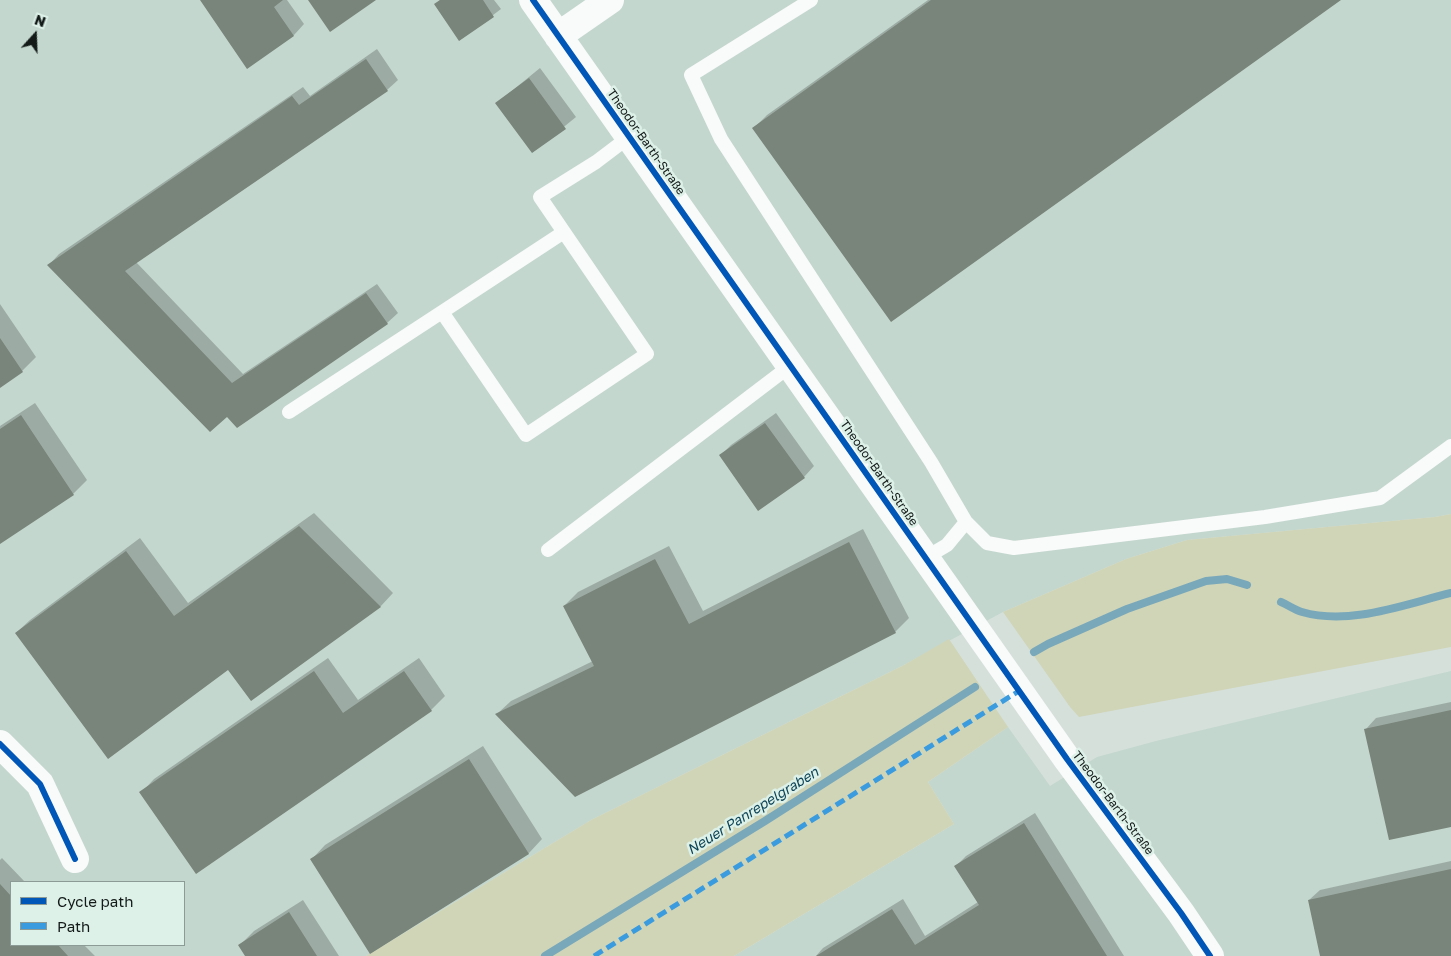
<!DOCTYPE html>
<html>
<head>
<meta charset="utf-8">
<style>
	body { margin:0 }
	#map { position:relative; width:1451px; height:956px; overflow:hidden; background:#d5e0db; font-family:"Golos Text",sans-serif }
	canvas { display:block }
	.legend { position:absolute; left:10px; top:881px; width:175px; height:65px; box-sizing:border-box; background:#ddf1e9; border:1px solid #8c9b95; margin:0; padding:6px 9px; list-style:none; font-size:15px; color:#131a18 }
	.legend li { display:flex; align-items:center; gap:10px; height:25px }
	.legend b { width:25px; border:1px solid #8c9b95 }
	.north { position:absolute; left:10px; top:10px; width:50px; height:50px; -webkit-text-stroke:4px #ddf1e9; paint-order:stroke; rotate:20deg; font-size:14px; font-weight:700; line-height:20px; text-align:center; color:#131a18 }
	.north::after { content:''; display:block; margin:auto; width:18px; height:22px; background:#131a18; clip-path:polygon(50% 0,100% 100%,50% 72%,0 100%) }
</style>
</head>
<body>
<div id="map">
<canvas width="1451" height="956"></canvas>
<ul class="legend">
<li><b style="height:6px;background:#0057b8"></b>Cycle path</li>
<li><b style="height:6px;background:#3b9bdf"></b>Path</li>
</ul>
<div class="north">N</div>
</div>
<script>
const ctx = document.querySelector('canvas').getContext('2d');
ctx.lineJoin = 'round';
function fillPath(path, color) {
  ctx.fillStyle = color;
  ctx.fill(path, 'evenodd');
}
function stroke(path, color, width, dash) {
  ctx.strokeStyle = color;
  ctx.lineWidth = width;
  ctx.lineCap = dash ? 'butt' : 'round';
  ctx.setLineDash(dash || []);
  ctx.stroke(path);
}
function label(font, color, halo, rows, align = 'center') {
  ctx.font = font + ' "Golos Text",sans-serif';
  ctx.lineWidth = 5;
  ctx.setLineDash([]);
  ctx.textBaseline = 'middle';
  ctx.strokeStyle = halo;
  ctx.fillStyle = color;
  for (const [text, x, y, turn = 0] of rows) {
    ctx.save();
    ctx.translate(x, y);
    ctx.rotate((+turn || 0) * Math.PI / 180);
    ctx.textAlign = isNaN(turn) ? turn : align;
    if (halo) ctx.strokeText(text, 0, 0);
    ctx.fillText(text, 0, 0);
    ctx.restore();
  }
}
fillPath(new Path2D(`
	M0,0H1451V514L1435,517L1187,540L1126,559L1003,612L904,665L591,820L366,956H0ZM11,882H184V945H11Z
	M1451,671V956H734L954,824L928,782L1008,727L1050,786L1097,757L1156,741Z`), '#c3d7ce');
fillPath(new Path2D(`
	M1451,514V647L1079,717L1070,707L1003,612L1126,559L1187,540L1435,517Z
	M949,639L1008,727L928,782L954,824L734,956H366L591,820L904,665Z`), '#d0d5b7');
fillPath(new Path2D(`
	M201,0H287L304,24L294,35L248,67Z
	M440,0H494L501,9L460,40L435,5Z
	M928,0H1339L754,128L767,115Z
	M377,49L398,80L387,90L136,262L243,374L377,284L398,313L387,323L227,415L49,265L59,254L303,87L310,96Z
	M540,68L576,117L533,152L497,103Z
	M0,304L36,357L22,371L0,386Z
	M35,403L87,480L73,494L0,543V426Z
	M776,413L814,466L804,477L721,455L731,445Z
	M314,513L393,593L380,607L228,668L16,633L30,620L140,538L188,603Z
	M863,529L909,618L895,632L497,714L511,701L593,661L564,606L578,592L669,546L703,611Z
	M328,658L358,700L419,658L445,696L431,710L196,872L141,793L154,779Z
	M1451,702V825L1366,729L1376,718Z
	M483,746L542,839L529,853L371,953L312,859L325,845Z
	M1035,813L1124,956H816L823,948L903,899L925,936L978,902L956,866L966,856Z
	M2,858L25,882H11V945H84L95,956H0V860Z
	M1451,861V956H1321L1309,900L1320,890Z
	M303,900L339,956H247L240,945L254,931Z`), '#0003');
stroke(new Path2D(`
	M1281,602C1288,605 1295,610 1302,612C1350,626 1405,604 1451,593
	M1034,652L1048,644L1127,609L1206,581L1227,579L1247,585
	M545,956L765,821L975,687`), '#79a8ba', 8);
fillPath(new Path2D(`
	M200,0H283L274,7L294,36L247,69Z
	M308,0H376L330,32Z
	M440,0H483L494,17L459,41L434,4Z
	M931,0H1341L891,322L752,128Z
	M366,59L388,91L125,271L232,383L366,293L388,324L237,428L227,417L210,432L47,265L292,96L299,105Z
	M529,78L566,129L532,153L495,103Z
	M0,338L23,372L0,388Z
	M21,415L74,495L0,544V429Z
	M765,423L805,478L758,511L719,455Z
	M299,526L381,607L251,701L228,670L108,759L15,633L126,551L174,616Z
	M849,542L896,633L575,797L495,714L594,666L563,606L655,559L689,624Z
	M314,671L343,713L404,671L432,711L196,874L139,792Z
	M1451,710V827L1389,840L1364,729Z
	M469,759L529,854L370,954L310,859Z
	M1024,823L1107,956H816L892,909L915,945L979,905L954,866Z
	M1451,869V956H1320L1308,900Z
	M0,884L11,896V945H58L68,956H0Z
	M289,912L317,956H245L238,945Z`), '#79847a');
stroke(new Path2D(`
	M811,0L691,75L721,139L931,462L966,522L947,545L925,558
	M564,232L442,312L526,435L647,354L540,197L596,162L629,137
	M289,412L442,312
	M966,522L987,543L1014,548L1265,517L1380,498L1451,446
	M548,550L790,366`), '#f9fafa', 14);
stroke(new Path2D(`
	M533,0L1067,759L1181,913L1210,956
	M558,36L610,0
	M0,744L40,784L75,859`), '#f9fafa', 28);
stroke(new Path2D(`
	M594,956L1019,691`), '#3b9bdf', 5, [10, 5]);
stroke(new Path2D(`
	M533,0L1067,759L1181,913L1210,956
	M0,744L40,784L75,859`), '#0057b8', 6);
label('12px', '#131a18', '#ddf1e9', [
	["Theodor-Barth-Straße",646,142,55],
	["Theodor-Barth-Straße",879,473,55],
	["Theodor-Barth-Straße",1113,803,53]
]);
label('italic 14px', '#0d4357', '#ddf1e9', [
	["Neuer Panrepelgraben",753,811,-32]
]);
</script>
</body>
</html>
